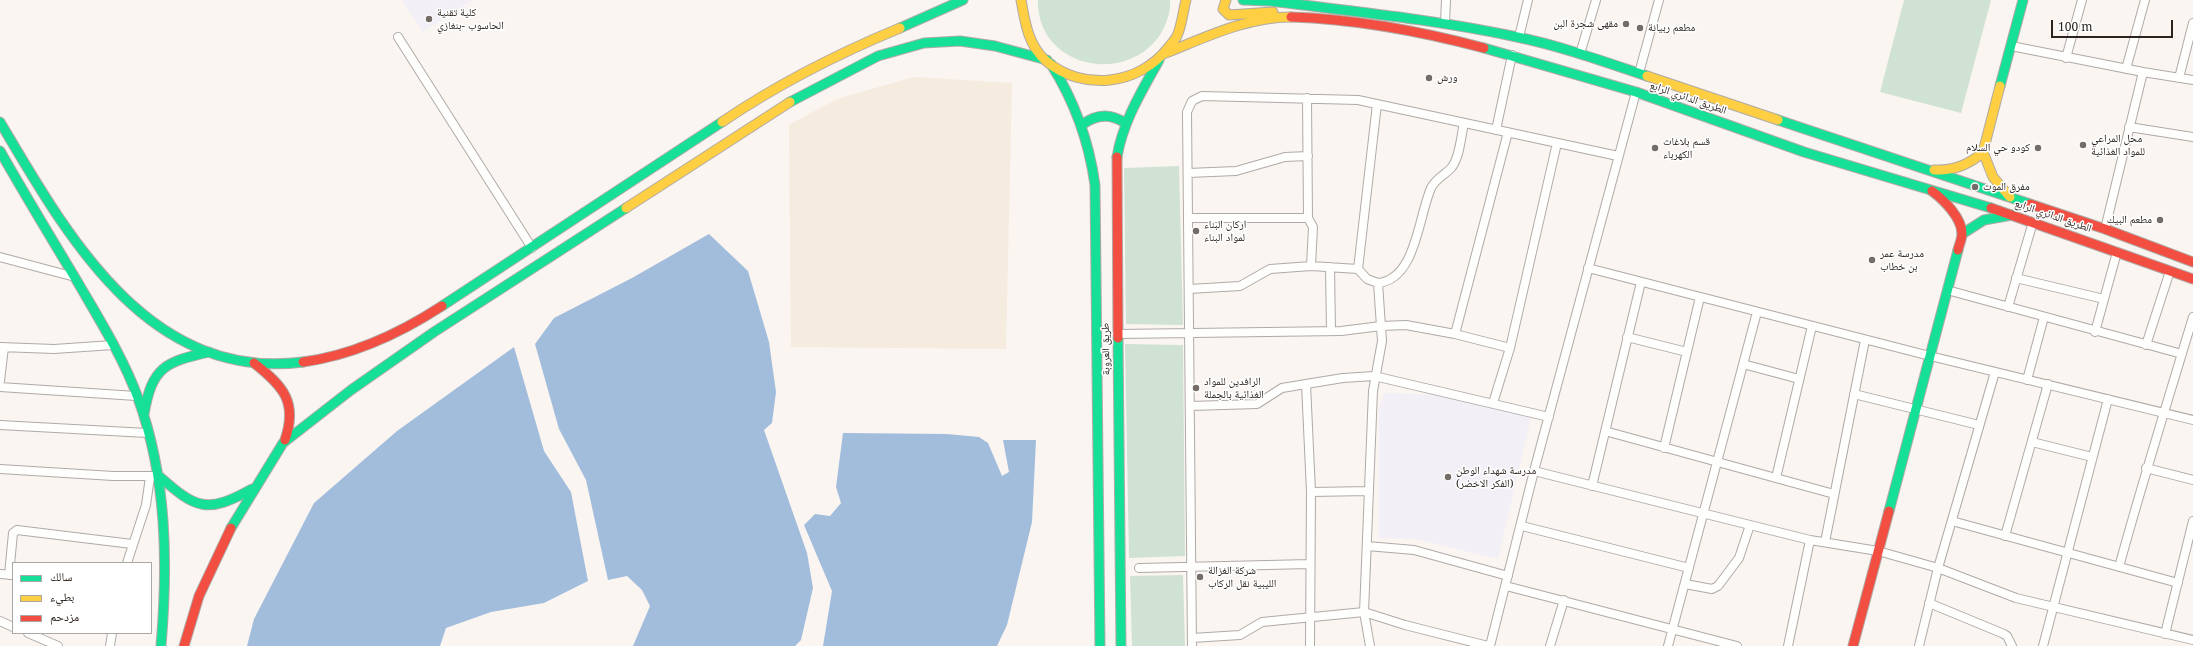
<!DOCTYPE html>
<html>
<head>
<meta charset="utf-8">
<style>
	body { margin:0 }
	#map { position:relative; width:2193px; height:646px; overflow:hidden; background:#faf5f1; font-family:"Noto Serif","Noto Naskh Arabic",serif }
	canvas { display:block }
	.legend { position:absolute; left:12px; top:562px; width:140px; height:72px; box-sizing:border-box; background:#fff; border:1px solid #aba7a5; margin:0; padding:5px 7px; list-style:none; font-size:12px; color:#2c231d }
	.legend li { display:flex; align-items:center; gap:8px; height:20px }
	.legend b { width:20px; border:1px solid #aba7a5 }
	.scale { position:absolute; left:2051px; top:20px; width:122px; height:18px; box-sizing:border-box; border:2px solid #2c231d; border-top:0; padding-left:5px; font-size:12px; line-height:14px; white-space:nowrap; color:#2c231d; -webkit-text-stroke:3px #fff; paint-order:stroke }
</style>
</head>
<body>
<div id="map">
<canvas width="2193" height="646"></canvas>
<ul class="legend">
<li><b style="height:5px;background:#16e098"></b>سالك</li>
<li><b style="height:5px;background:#ffcf43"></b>بطيء</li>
<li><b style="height:5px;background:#f24e42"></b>مزدحم</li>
</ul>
<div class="scale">100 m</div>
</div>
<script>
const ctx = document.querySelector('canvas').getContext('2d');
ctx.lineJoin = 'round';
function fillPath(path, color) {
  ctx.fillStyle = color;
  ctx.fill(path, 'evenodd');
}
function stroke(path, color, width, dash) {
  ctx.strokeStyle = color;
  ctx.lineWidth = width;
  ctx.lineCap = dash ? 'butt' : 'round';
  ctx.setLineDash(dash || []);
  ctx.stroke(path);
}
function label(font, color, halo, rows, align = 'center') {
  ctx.font = font + ' "Noto Serif","Noto Naskh Arabic",serif';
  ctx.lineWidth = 3;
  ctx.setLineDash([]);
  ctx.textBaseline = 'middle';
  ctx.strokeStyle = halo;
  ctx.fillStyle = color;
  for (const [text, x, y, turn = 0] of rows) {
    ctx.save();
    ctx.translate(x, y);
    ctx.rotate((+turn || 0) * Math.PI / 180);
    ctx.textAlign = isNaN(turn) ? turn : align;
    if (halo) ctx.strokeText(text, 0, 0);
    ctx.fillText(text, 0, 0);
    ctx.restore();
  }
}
fillPath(new Path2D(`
	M914,77L1012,83L1006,349L791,347L789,125L837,99Z`), '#f5ebdf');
fillPath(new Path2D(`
	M402,0H473L423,32Z
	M1384,393L1438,395L1531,417L1498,559L1415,539L1379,538V409Z`), '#f2eff7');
fillPath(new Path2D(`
	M1038,0H1170C1171,12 1166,25 1160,35C1124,87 1036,66 1038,0Z
	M1904,0H1991L1961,113L1880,92Z
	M1179,166L1183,325L1126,324L1124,168Z
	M1125,344L1183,345L1185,556L1129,558Z
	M1183,575L1185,646H1132L1130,576Z`), '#cfe2d3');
fillPath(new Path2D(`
	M709,234L748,271L769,342L776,392L772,423L764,430L807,553L813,588L801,640L795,646H633L650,606L642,590L627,576L608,580L586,480L559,429L535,344L554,318L632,278Z
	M514,347L544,451L571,492L588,581L544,603L491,612L446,628L440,646H247L254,619L314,503L397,431Z
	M843,433L947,434L979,437L988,443L1002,476L1009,472L1003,440H1036L1032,522L1007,625L997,646H823L832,591L804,525L815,514L830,516L841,503L836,487Z`), '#a2bcdc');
const street = new Path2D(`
	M1445,23L1446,0
	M398,37L532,248
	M1519,37L1528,0
	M2011,46L2143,72L2193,80
	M1580,54L1596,0
	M2066,58L2082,0
	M2126,69L2145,0
	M1639,73L1659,0
	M2179,78L2193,23
	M1307,98L1308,218
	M2129,127L2193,137
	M1496,130L1512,55
	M1188,173L1236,171L1285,157L1308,156
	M1188,218H1308L1313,227L1311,266
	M2105,229L2143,72
	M0,257L75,277
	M1330,267L1331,331
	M1588,268L1930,356L2193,420
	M1358,269L1377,104
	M2016,278L2104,299
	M1378,283C1416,279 1418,218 1431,188C1436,178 1445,175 1452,167C1460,156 1461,136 1464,123
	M1189,289L1240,286L1270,269L1311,266L1358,269L1367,279L1378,283L1382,341L1373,391L1364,612L1370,646
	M1947,290L2182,354
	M2008,307L2033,222
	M2095,332L2117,252
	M1118,334L1341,331L1381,326L1406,325L1455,334L1510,348
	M1455,334L1508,132
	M1627,337L1687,352
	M2146,345L2170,271
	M0,347L54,349L113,345
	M1743,364L1799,379
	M2027,380L2044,317
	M0,381L4,347
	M0,387L136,396
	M1854,394L1979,425
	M1493,403L1510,348L1557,143
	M1190,406L1257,404L1282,388L1306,384
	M0,425L147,433
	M1605,431L1834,494
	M2032,442L2092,457
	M1664,448L1700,297
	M2146,468L2193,480
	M0,469L113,476H159
	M1534,471L1810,540L1878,551L1938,568L2016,598L2193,640
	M1776,478L1812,326
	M1592,486L1641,282
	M1311,492L1369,491
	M1952,521L2178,583
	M1522,526L1689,568
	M2005,536L2048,384
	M1825,542L1865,340
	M1367,546L1414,550L1508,576
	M127,563L146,505L150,477
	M2119,567C2142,483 2168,400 2193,317
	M1139,568L1310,564
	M0,574L13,575
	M9,575L13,533L17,530L132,544
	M1685,584L1712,589L1718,586L1739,558L1750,525
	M1506,586L1737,646
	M1929,603L2004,634L2007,636L2012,646
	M0,621L13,627
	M28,633L58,646
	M2165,634L2193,521
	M1192,638L1240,635L1262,622L1364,612L1405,625L1488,646
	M110,646L112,633
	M1192,646L1187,112L1192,101L1202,96L1358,100L1618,156
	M1310,646L1311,492L1306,384L1343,378L1374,376L1549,417
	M1490,646L1534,471L1636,92
	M1550,646L1564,600
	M1668,646L1757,312
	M1788,646L1810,540
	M1919,646L1938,568L1995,372
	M2043,646L2108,399`);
const fast = new Path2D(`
	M1243,0L1268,1
	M1263,0C1348,11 1433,19 1517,37C1561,46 1605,62 1647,76
	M900,28L963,0
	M1484,48L1636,92L1804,152L1991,208
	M1051,64C1075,102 1089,141 1095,185L1100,646
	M2000,86L2023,0
	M790,102L878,56L924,43L960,41L995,46L1047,60
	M1778,120L2030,204
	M0,122C67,235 148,382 303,362
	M1082,125C1096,114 1110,113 1125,123
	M0,151C25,195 51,238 77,281C99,319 123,357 138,398C167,478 168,563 161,646
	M1117,157C1123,121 1142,91 1159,60
	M1962,234L1984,220L2012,215
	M442,306L722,122
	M1118,338L1121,646
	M144,414C152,367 165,362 209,352
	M159,476C196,509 207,514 252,489
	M1889,511L1958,250
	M231,528L283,443L351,390L434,332L626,208`);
const slow = new Path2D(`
	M1021,0C1025,22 1028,45 1046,61C1083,92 1139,85 1168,48C1171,44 1175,40 1177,36C1182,25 1183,11 1186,0
	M1226,0L1223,9L1229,15L1273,12
	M1166,53C1206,37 1247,17 1291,17
	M1647,76L1778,120
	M2000,86L1983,152L1993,177L2010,197
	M722,122C778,84 837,54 900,28
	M1934,170C1953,171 1969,165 1983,152
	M626,208L790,102`);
const jam = new Path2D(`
	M1291,17C1357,19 1420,31 1484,48
	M1117,157L1118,338
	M1932,191C1944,200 1962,218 1962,234C1962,239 1959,245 1958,250
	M2030,204L2105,229L2193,262
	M1991,208L2193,279
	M303,362C354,355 399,334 442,306
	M254,363C283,386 298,402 285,440
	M184,646L199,596L231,528
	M1853,646L1889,511`);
stroke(street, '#b0aaa6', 10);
stroke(fast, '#b0aaa6', 11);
stroke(slow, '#b0aaa6', 11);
stroke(jam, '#b0aaa6', 11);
stroke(street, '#fefefd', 8);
stroke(fast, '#16e098', 9);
stroke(slow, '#ffcf43', 9);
stroke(jam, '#f24e42', 9);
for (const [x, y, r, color] of [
	[429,19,4,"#746c67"],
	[1626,24,4,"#746c67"],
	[1640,28,4,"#746c67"],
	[1429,78,4,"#746c67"],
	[2083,145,4,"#746c67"],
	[1655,148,4,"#746c67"],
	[2038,148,4,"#746c67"],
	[1975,187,4,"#746c67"],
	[2160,220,4,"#746c67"],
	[1196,231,4,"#746c67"],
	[1872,260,4,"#746c67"],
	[1196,388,4,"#746c67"],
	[1448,477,4,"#746c67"],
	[1200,577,4,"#746c67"]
]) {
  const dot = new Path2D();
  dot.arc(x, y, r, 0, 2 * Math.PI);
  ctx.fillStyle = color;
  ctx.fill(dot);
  stroke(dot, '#fff', 1.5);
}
label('11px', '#2c231d', '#fff', [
	["كلية تقنية",437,13],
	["الحاسوب -بنغازي",437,26],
	["مقهى شجرة البن",1618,24,"right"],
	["مطعم ربيانة",1648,28],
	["ورش",1437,78],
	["محل المراعي",2091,139],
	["للمواد الغذائية",2091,152],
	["قسم بلاغات",1663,142],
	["الكهرباء",1663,155],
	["كودو حي السلام",2030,148,"right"],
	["مفرق الموت",1983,187],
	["مطعم البيك",2152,220,"right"],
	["اركان البناء",1204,225],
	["لمواد البناء",1204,238],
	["مدرسة عمر",1880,254],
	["بن خطاب",1880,267],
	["الرافدين للمواد",1204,382],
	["الغذائية بالجملة",1204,395],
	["مدرسة شهداء الوطن",1456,471],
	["(الفكر الاخضر)",1456,484],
	["شركة الغزالة",1208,571],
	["الليبية نقل الركاب",1208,584]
], 'left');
label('11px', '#2c231d', '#fff', [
	["الطريق الدائري الرابع",1688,98,19],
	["الطريق الدائري الرابع",2053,216,19],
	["طريق العروبة",1106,349,-91]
]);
</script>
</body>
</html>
